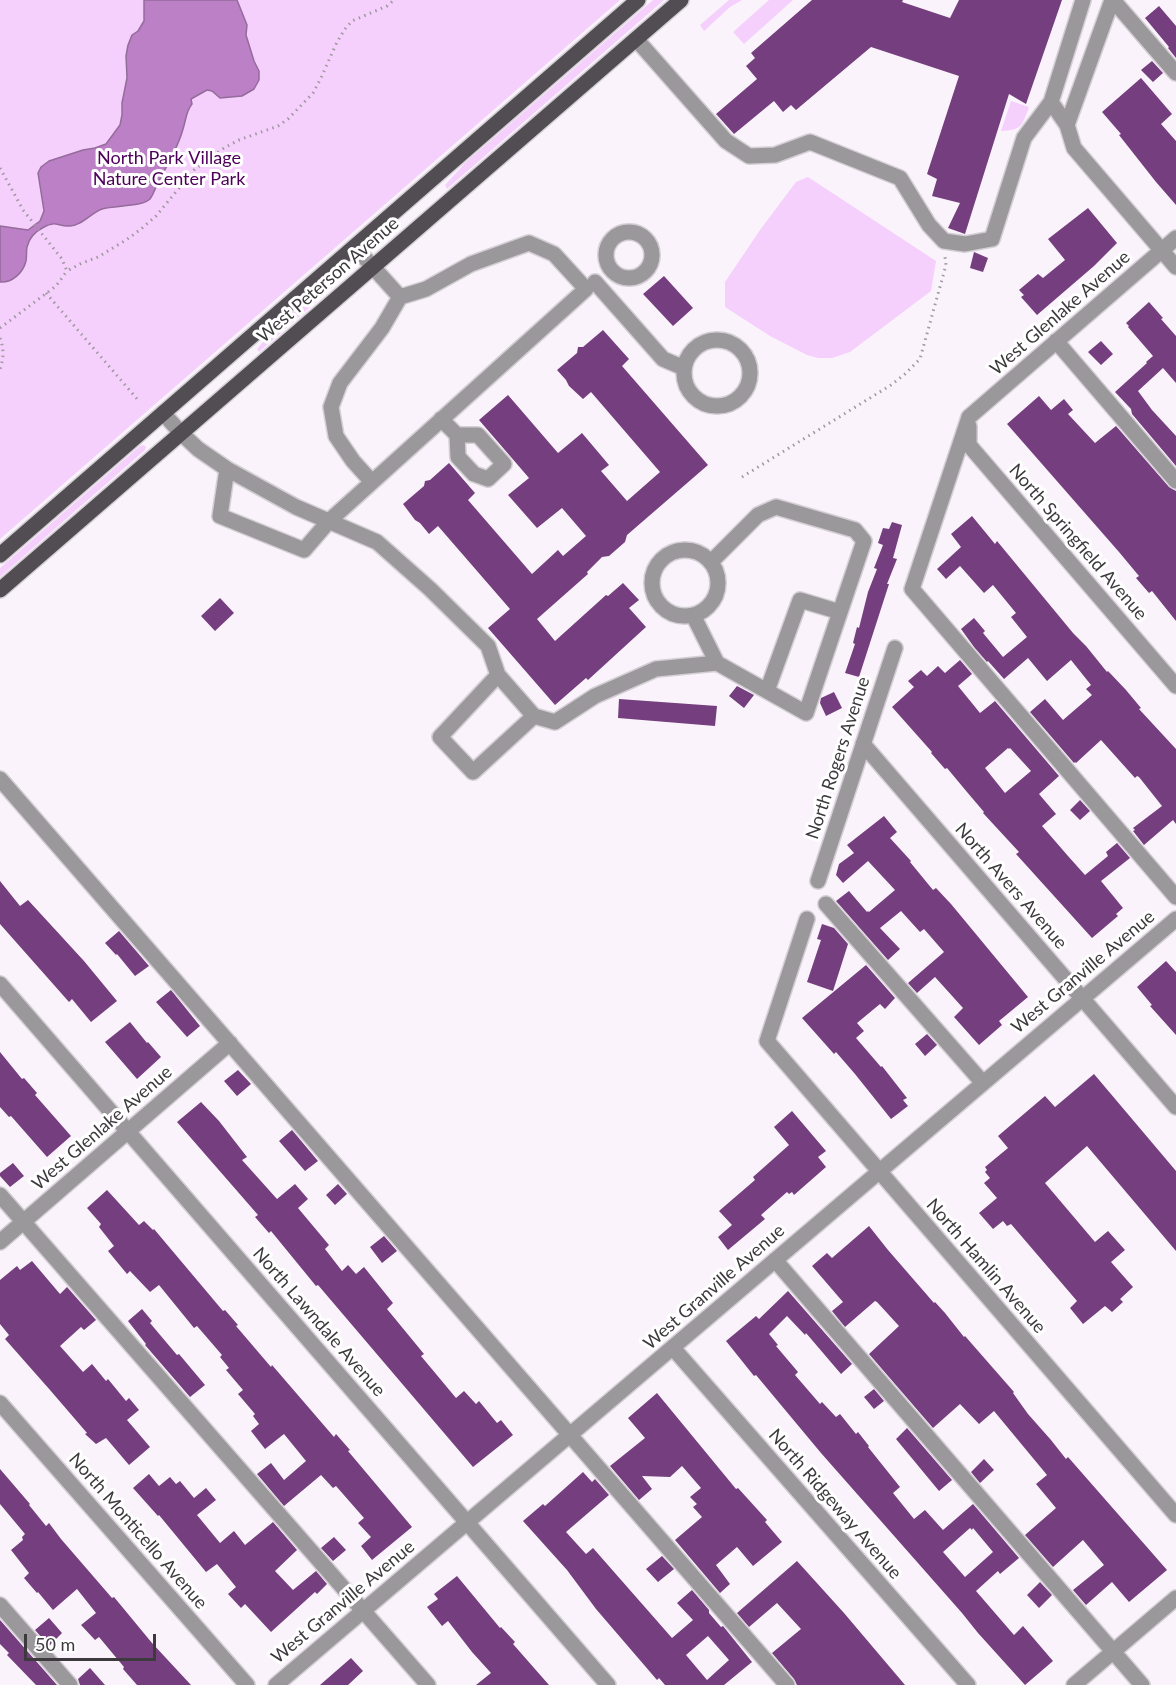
<!DOCTYPE html>
<html>
<head>
<meta charset="utf-8">
<style>
	body { margin:0 }
	#map { position:relative; width:1176px; height:1685px; overflow:hidden; background:#faf3fb; font-family:Lato,sans-serif }
	canvas { display:block }
	.scale { position:absolute; left:24px; top:1634px; width:132px; height:27px; box-sizing:border-box; border:3px solid #3d3a3d; border-top:0; padding-left:8px; font-size:18px; line-height:21px; white-space:nowrap; color:#3d3a3d; -webkit-text-stroke:4px #fff; paint-order:stroke }
</style>
</head>
<body>
<div id="map">
<canvas width="1176" height="1685"></canvas>
<div class="scale">50 m</div>
</div>
<script>
const ctx = document.querySelector('canvas').getContext('2d');
ctx.lineJoin = 'round';
function fillPath(path, color) {
  ctx.fillStyle = color;
  ctx.fill(path, 'evenodd');
}
function stroke(path, color, width, dash) {
  ctx.strokeStyle = color;
  ctx.lineWidth = width;
  ctx.lineCap = dash ? 'butt' : 'round';
  ctx.setLineDash(dash || []);
  ctx.stroke(path);
}
function label(font, color, halo, rows, align = 'center') {
  ctx.font = font + ' Lato,sans-serif';
  ctx.lineWidth = 6;
  ctx.setLineDash([]);
  ctx.textBaseline = 'middle';
  ctx.strokeStyle = halo;
  ctx.fillStyle = color;
  for (const [text, x, y, turn = 0] of rows) {
    ctx.save();
    ctx.translate(x, y);
    ctx.rotate((+turn || 0) * Math.PI / 180);
    ctx.textAlign = isNaN(turn) ? turn : align;
    if (halo) ctx.strokeText(text, 0, 0);
    ctx.fillText(text, 0, 0);
    ctx.restore();
  }
}
fillPath(new Path2D(`
	M0,0H620L0,539Z
	M653,0H664L447,189L445,185L466,162Z
	M729,0H742L730,7L704,31L700,25Z
	M769,0H793L744,44L733,32Z
	M1011,101L1029,107C1022,126 1022,130 1001,131Z
	M808,177L936,261L931,291L850,352L832,358H818L807,355L770,336L725,307V282L760,230L796,182Z
	M333,279L338,281L336,284L259,352L257,349L277,326Z
	M144,445L146,447L145,450L0,577V568L140,446Z`), '#f6d0fc');
const water = new Path2D(`
	M144,0H237L247,25L246,35L254,61L259,71V80L254,89L242,96L220,98L212,91L207,90L191,99L192,104C186,111 186,120 183,129C178,148 167,165 158,183C155,188 154,194 150,199C142,207 115,205 102,209C91,213 81,226 70,226C58,227 56,220 44,227C36,231 29,238 27,247C26,252 27,256 26,261C23,273 12,283 0,282V226L28,230L40,221L44,211L38,173L41,167L49,161L83,150L95,148L106,144L120,125L122,115V103L127,78L126,56L128,45L132,35L138,31L144,21Z`);
fillPath(water, '#bb80c5');
stroke(water, '#956b9c', 1.5);
fillPath(new Path2D(`
	M812,0H903L902,2L950,18L959,0H1062L1026,104L1009,94L965,234L948,228L960,203L932,196L937,179L927,174L959,76L871,47L796,110L791,105L783,112L774,101L734,134L716,114L757,79L746,66L755,58L751,53Z
	M1159,6L1176,26V58L1168,48L1169,47L1145,18Z
	M1152,61L1163,73L1153,82L1141,70Z
	M1141,78L1172,114L1161,124L1176,141V205L1156,182L1119,135L1121,134L1102,112Z
	M1088,208L1117,243L1094,266L1037,315L1021,297L1024,295L1019,290L1038,274L1043,278L1065,260L1048,239Z
	M974,252L988,258L983,272L970,268Z
	M664,276L693,308L673,326L643,294Z
	M1149,302L1163,318L1161,319L1176,336V383L1163,368L1138,391L1152,410L1176,436V466L1132,414L1131,409L1115,392L1147,363L1146,362L1153,356L1128,327L1129,326L1126,323Z
	M603,330L629,359L622,366L708,465L627,535L625,542L609,556L602,557L587,572L588,574L537,619L555,641L606,595L608,596L623,583L639,600L629,608L646,627L588,680L586,678L555,705L488,628L510,609L438,526L429,534L420,523L415,520L403,504L424,486L425,481L430,480L449,463L475,493L468,500L532,574L558,550L563,556L586,536L562,508L537,528L508,495L529,478L479,420L508,395L558,453L582,433L609,465L601,471L627,501L660,472L591,392L583,399L569,386L566,380L557,370L577,353L578,347H583Z
	M1101,341L1113,354L1101,365L1088,352Z
	M1039,396L1051,410L1064,399L1073,410L1068,414L1095,443L1116,426L1169,487L1176,491V621L1152,591L1149,593L1136,578L1139,576L1119,552L1007,424Z
	M972,516L995,544L997,541L1073,633L1086,646L1107,672L1108,671L1126,690L1141,708L1139,709L1176,749V824L1173,820L1144,845L1133,831L1135,830L1133,828L1162,806L1139,777L1137,776L1135,778L1101,740L1076,763L1075,762L1074,763L1030,712L1045,699L1063,720L1092,695L1086,689L1091,685L1071,660L1047,681L1028,658L1004,679L988,661L987,662L974,647L961,629L974,618L985,631L983,633L1003,657L1027,637L1011,617L1016,613L993,585L984,593L960,566L946,579L937,569L961,547L951,534Z
	M892,522L902,525L893,558L897,559L887,584H889L859,677L845,673L855,644L853,643L857,627L859,628L868,592L877,569L874,568L883,545L878,543L883,528L889,529Z
	M220,598L234,613L215,631L201,616Z
	M960,660L972,674L958,686L980,713L995,701L1059,776L1039,794L1056,814L1042,826L1068,856L1085,875L1108,856L1106,852L1117,843L1130,858L1101,881L1123,908L1116,914L1118,916L1092,938L1016,854L1019,852L983,813L984,812L967,792L947,768L945,769L931,753L932,752L892,707L914,687L908,681L921,670L927,676L938,666L945,673ZM1008,748L1009,749L1010,748L1031,771L1005,793L985,768Z
	M737,686L754,695L744,708L729,696Z
	M834,692L842,708L826,716L820,703L821,698Z
	M619,699L717,706L715,726L618,718Z
	M1080,800L1090,811L1080,820L1070,810Z
	M884,816L897,832L890,838L911,861L910,862L933,890L936,888L951,904L1028,997L999,1021L1002,1025L979,1045L954,1017L963,1008L935,977L917,993L908,983L944,952L924,929L920,932L901,911L880,928L900,949L888,960L836,901L849,891L867,912L868,911L869,912L895,890L868,861L843,883L836,875L839,864L854,853L847,845Z
	M0,881L20,906L28,900L84,961L117,1001L91,1022L72,999L69,1002L0,924Z
	M822,924L834,928L848,944L833,991L807,982L821,940L817,939Z
	M119,931L149,966L135,976L117,954L116,955L105,943Z
	M1166,961L1176,972V1035L1150,1006L1152,1005L1137,987Z
	M866,965L895,998L885,1009L880,1004L857,1023L864,1031L856,1038L881,1067L882,1066L907,1098L903,1100L908,1106L891,1119L855,1074L836,1052L834,1054L802,1018Z
	M171,990L200,1026L187,1037L156,1002Z
	M130,1022L147,1043L148,1042L161,1057L137,1079L105,1042Z
	M927,1034L937,1045L925,1056L915,1044Z
	M0,1052L22,1079L24,1078L37,1093L35,1095L71,1136L47,1157L11,1116L9,1117L0,1107Z
	M238,1070L251,1084L237,1096L224,1081Z
	M1094,1074L1176,1171V1251L1087,1146L1045,1183L1095,1242L1108,1231L1125,1250L1111,1262L1133,1287L1120,1299L1123,1302L1112,1312L1105,1306L1083,1324L1070,1308L1077,1301L1011,1224L1007,1226L1003,1221L993,1229L979,1213L997,1198L984,1183L990,1178L985,1172L987,1170L985,1167L1008,1148L998,1136L1045,1096L1055,1107Z
	M201,1102L219,1121L247,1157L242,1160L277,1199L295,1184L308,1199L298,1208L329,1245L325,1249L342,1271L348,1265L356,1274L364,1267L393,1303L387,1309L424,1354L421,1356L456,1398L464,1391L476,1404L479,1401L497,1423L501,1420L513,1435L473,1467L318,1285L316,1286L271,1231L269,1233L255,1217L258,1215L177,1122Z
	M792,1111L826,1151L818,1157L826,1167L794,1195L792,1192L789,1194L787,1192L761,1215L765,1219L728,1250L718,1237L732,1225L719,1211L755,1180L753,1177L789,1145L774,1127Z
	M292,1130L318,1161L305,1171L279,1141Z
	M13,1163L24,1176L10,1187L0,1176V1173Z
	M338,1184L347,1194L335,1205L326,1195Z
	M107,1190L139,1225L144,1221L153,1230L154,1229L223,1311L225,1310L238,1325L236,1326L271,1367L272,1365L334,1437L336,1434L350,1450L348,1451L412,1527L372,1560L361,1546L371,1537L358,1523L364,1518L336,1486L333,1488L321,1475L284,1506L257,1474L271,1463L284,1480L306,1461L284,1434L265,1449L251,1431L259,1424L253,1416L255,1414L238,1394L243,1390L226,1370L229,1368L220,1357L222,1355L197,1326L194,1328L159,1285L150,1292L130,1271L127,1274L108,1251L114,1246L99,1227L101,1224L87,1208Z
	M869,1226L888,1250L934,1303L935,1302L945,1313L964,1337L965,1336L1014,1392L1013,1393L1028,1414L1051,1440L1066,1459L1068,1457L1167,1570L1129,1602L1112,1582L1086,1605L1073,1590L1104,1565L1083,1540L1053,1567L1025,1535L1056,1508L1036,1484L1047,1475L994,1411L979,1424L960,1404L933,1428L869,1354L899,1326L877,1302L875,1301L845,1327L832,1311L843,1302L812,1266L827,1253L832,1258Z
	M384,1236L397,1251L382,1263L370,1247Z
	M32,1261L60,1294L67,1287L96,1320L84,1330L81,1327L60,1346L83,1372L92,1364L106,1381L108,1379L126,1401L129,1398L139,1410L127,1420L150,1447L129,1465L106,1438L96,1444L85,1434L87,1433L50,1390L5,1339L9,1335L0,1324V1280L17,1266L20,1270Z
	M788,1291L852,1364L841,1374L806,1333L805,1335L787,1316L769,1334L778,1345L776,1346L798,1372L795,1375L820,1404L822,1402L836,1417L840,1414L856,1434L858,1432L869,1446L868,1447L900,1487L893,1493L914,1519L925,1510L943,1530L973,1504L1019,1558L1000,1574L998,1571L976,1591L1014,1635L1023,1626L1053,1661L1025,1685L978,1633L962,1613L821,1453L756,1375L754,1376L726,1341L756,1316L759,1319ZM970,1528L972,1530L973,1528L993,1552L965,1577L943,1552Z
	M142,1309L152,1321L150,1323L177,1355L179,1354L205,1385L190,1397L145,1345L146,1344L128,1321Z
	M874,1389L884,1401L874,1409L864,1397Z
	M657,1393L736,1489L738,1488L767,1520L765,1522L782,1542L753,1566L737,1547L716,1565L730,1584L720,1593L675,1540L702,1517L693,1507L697,1504L690,1497L701,1488L682,1466L670,1477L642,1476L652,1489L639,1500L610,1466L645,1438L628,1418Z
	M907,1428L952,1480L939,1491L896,1439Z
	M984,1459L994,1470L980,1483L971,1472Z
	M0,1469L30,1504L29,1505L46,1526L49,1523L61,1539L112,1598L114,1597L152,1643L191,1685H137L123,1669L124,1667L99,1637L95,1640L81,1625L96,1613L77,1589L53,1610L38,1592L37,1593L24,1578L29,1573L11,1550L23,1540L22,1537L25,1534L0,1504Z
	M583,1472L592,1482L595,1479L609,1495L566,1532L586,1554L593,1548L672,1638L693,1620L677,1603L692,1590L709,1610V1613L721,1627L723,1626L752,1662L724,1685H665L659,1678L657,1680L596,1609L567,1570L523,1521L543,1504L545,1506ZM708,1636L729,1660L707,1680L686,1655Z
	M149,1474L159,1486L170,1477L176,1484L180,1481L194,1498L206,1488L216,1500L197,1515L220,1543L234,1531L245,1545L273,1522L297,1550L275,1571L293,1590L316,1571L327,1584L317,1594L315,1592L271,1632L245,1604L241,1608L228,1594L236,1587L217,1564L206,1572L159,1515L158,1516L133,1488Z
	M334,1537L346,1550L333,1561L321,1548Z
	M662,1556L674,1569L658,1582L646,1569Z
	M797,1561L844,1613L905,1685H797L794,1679L772,1653L801,1629L777,1603L749,1627L737,1613Z
	M457,1576L500,1628L501,1627L515,1642L513,1644L549,1685H476L491,1673L472,1652L448,1621L442,1626L427,1607L438,1599L434,1594Z
	M1040,1582L1052,1595L1039,1608L1027,1595Z
	M49,1618L62,1633L49,1646L35,1630Z
	M0,1620L57,1685H36L7,1655L9,1653L0,1644Z
	M351,1658L363,1671L348,1685H320Z
	M90,1668L105,1685H80L78,1679Z`), '#753e7e');
const minor = new Path2D(`
	M1113,0L1176,73
	M636,39L726,141L749,156L775,155L810,142L900,178L929,225L944,241L965,244L992,239L1024,138L1051,102L1083,0
	M1051,102L1067,125L1074,148L1176,267
	M1067,125L1112,0
	M606 255a23 23 0 1 1 46 0a23 23 0 1 1-46 0Z
	M595,282L663,359L684,368
	M684 373a33 33 0 1 1 66 0a33 33 0 1 1-66 0Z
	M1056,341L1176,481
	M163,413L181,433L198,449L227,469L296,507L377,542L430,589L488,646L498,675L534,716L555,722L595,696L656,669L717,663L806,713L864,541L855,530L776,507L758,515L711,562
	M969,417L912,589L1176,897
	M969,417L1176,238
	M441,419L457,435H478L504,464L488,479L474,474L458,457L457,435
	M969,426V445L1176,686
	M227,469L220,516L304,550L329,521L586,289L554,254L529,243L471,264L426,289L400,297L355,247
	M372,482L353,461L336,436L331,407L340,383L382,328L400,297
	M652 583a33 33 0 1 1 66 0a33 33 0 1 1-66 0Z
	M693,615L717,663
	M498,675L440,737L473,772L534,716
	M767,691L800,600L840,612
	M863,744L1176,1107
	M0,779L787,1685
	M818,881L895,648
	M826,904L983,1083
	M807,919L767,1041L1176,1515
	M0,984L608,1685
	M0,1195L428,1685
	M0,1242L230,1043
	M775,1260L1142,1685
	M673,1348L968,1685
	M0,1403L247,1685
	M0,1605L70,1685
	M276,1685L1176,919
	M1074,1685L1176,1598`);
const major = new Path2D(`
	M0,555L638,0
	M0,590L681,0`);
stroke(minor, '#d4ced5', 18);
stroke(major, '#d4ced5', 18);
stroke(new Path2D(`
	M0,168L23,210L62,259L67,271L80,264L98,257L126,240L141,229L156,216L194,170L224,148L239,140L278,126L288,119L313,93L321,78L337,42L345,29L352,21L387,6L394,0
	M46,293L138,400
	M0,328L56,286L67,271
	M0,338C4,349 4,358 0,369
	M742,477L891,385L905,374L920,359L946,265L945,257`), '#9e999e', 3, [1.5, 4.5]);
stroke(minor, '#9b989b', 15);
stroke(major, '#524d53', 15);
label('18px', '#4d0059', '#fff', [
	["North Park Village",169,158],
	["Nature Center Park",169,179]
]);
label('18px', '#3d3a3d', '#fff', [
	["West Peterson Avenue",328,280,-41],
	["West Glenlake Avenue",1060,313,-41],
	["North Springfield Avenue",1078,542,49],
	["North Rogers Avenue",838,758,-72],
	["North Avers Avenue",1011,886,49],
	["West Granville Avenue",1083,972,-40],
	["West Glenlake Avenue",102,1128,-41],
	["North Hamlin Avenue",986,1266,49],
	["West Granville Avenue",714,1287,-41],
	["North Lawndale Avenue",319,1322,49],
	["North Ridgeway Avenue",835,1504,49],
	["North Monticello Avenue",138,1531,49],
	["West Granville Avenue",343,1602,-40]
]);
</script>
</body>
</html>
